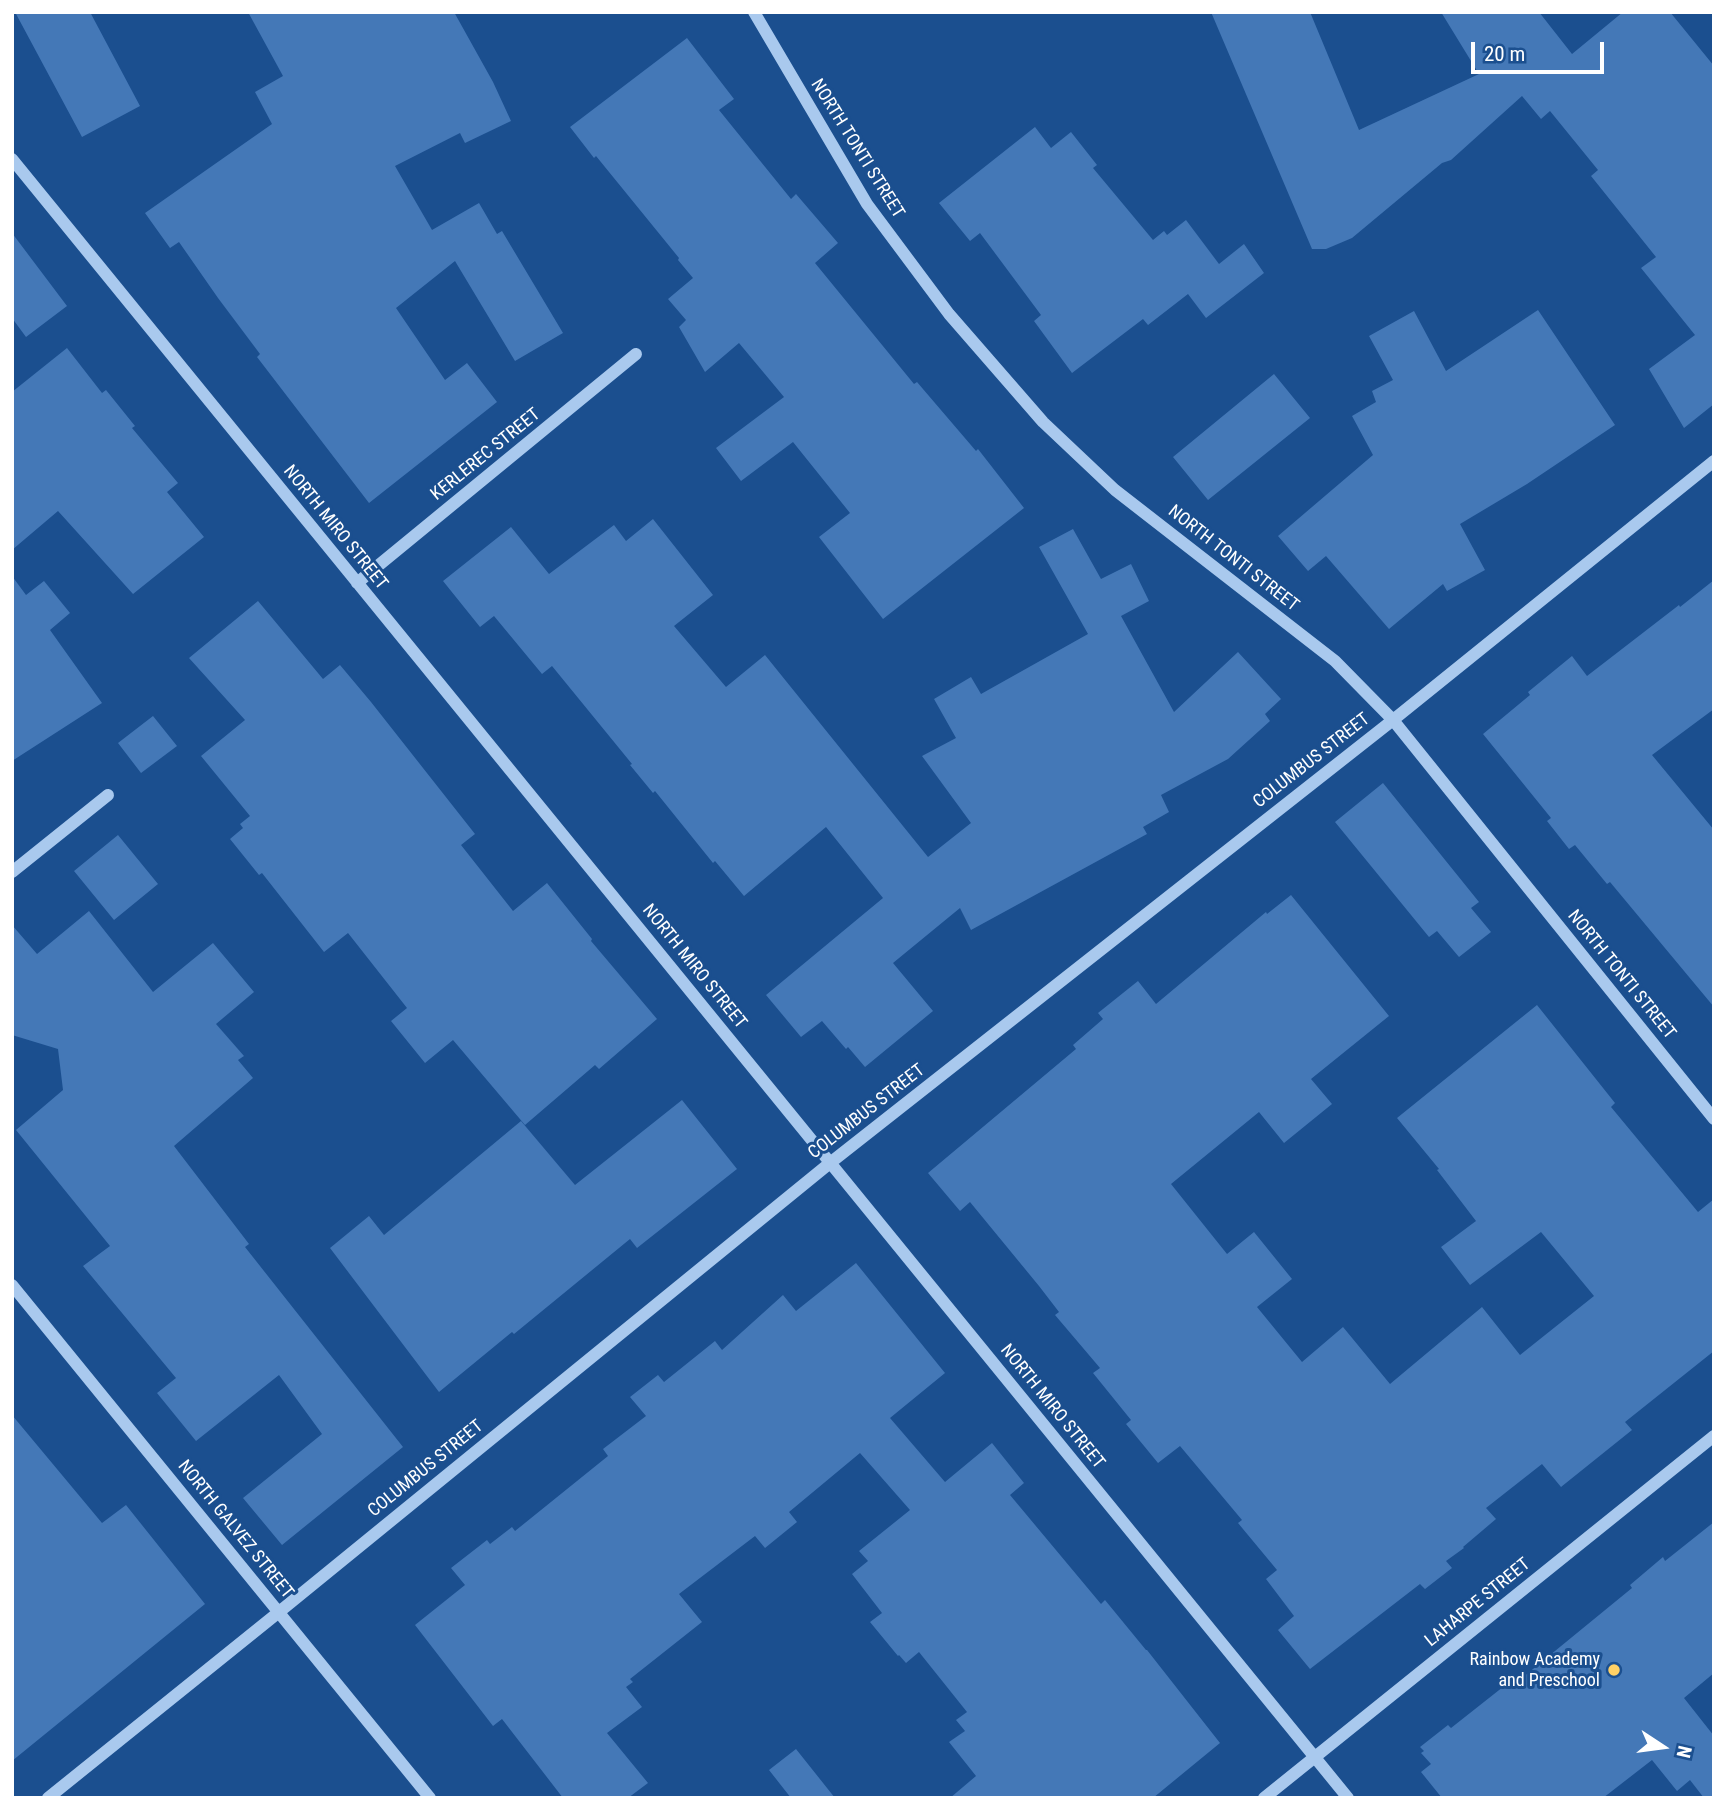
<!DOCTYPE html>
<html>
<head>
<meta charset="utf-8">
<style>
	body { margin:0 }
	#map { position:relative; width:1726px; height:1810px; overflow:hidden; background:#1b4f8f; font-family:"Roboto Condensed",sans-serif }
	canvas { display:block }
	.frame { position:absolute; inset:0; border:14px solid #fff; pointer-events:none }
	.north { position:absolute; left:1628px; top:1712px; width:70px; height:70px; -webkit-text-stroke:5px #1b4f8f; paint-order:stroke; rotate:103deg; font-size:19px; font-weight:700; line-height:28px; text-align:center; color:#fff }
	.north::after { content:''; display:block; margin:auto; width:24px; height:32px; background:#fff; clip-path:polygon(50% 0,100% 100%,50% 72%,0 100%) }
	.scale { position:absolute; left:1471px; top:42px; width:133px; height:32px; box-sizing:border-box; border:4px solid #fff; border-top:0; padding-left:9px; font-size:21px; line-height:24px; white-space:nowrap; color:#fff; -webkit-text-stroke:5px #1b4f8f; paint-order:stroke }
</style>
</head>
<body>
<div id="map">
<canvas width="1726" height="1810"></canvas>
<div class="frame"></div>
<div class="north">N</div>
<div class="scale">20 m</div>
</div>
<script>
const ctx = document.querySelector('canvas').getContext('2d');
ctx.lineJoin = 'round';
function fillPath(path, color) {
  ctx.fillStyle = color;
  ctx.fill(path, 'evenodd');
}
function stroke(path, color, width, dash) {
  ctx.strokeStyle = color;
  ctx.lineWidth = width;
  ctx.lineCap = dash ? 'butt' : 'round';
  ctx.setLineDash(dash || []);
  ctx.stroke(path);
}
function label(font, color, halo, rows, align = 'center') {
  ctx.font = font + ' "Roboto Condensed",sans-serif';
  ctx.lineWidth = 6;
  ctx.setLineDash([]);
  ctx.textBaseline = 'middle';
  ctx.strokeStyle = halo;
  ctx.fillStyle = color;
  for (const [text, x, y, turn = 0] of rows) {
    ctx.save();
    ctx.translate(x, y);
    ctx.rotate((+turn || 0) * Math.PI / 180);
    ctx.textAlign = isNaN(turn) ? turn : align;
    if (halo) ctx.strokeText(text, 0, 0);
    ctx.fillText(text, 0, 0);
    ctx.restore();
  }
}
fillPath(new Path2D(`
	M15,12H90L140,106L82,137Z
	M248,12H454L493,82L511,121L465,143L460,133L395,166L432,230L479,203L497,234L502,231L563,333L515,361L455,261L396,308L445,380L467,363L497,402L369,503L257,357L260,354L218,298L179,242L170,248L145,213L272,124L255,92L283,76Z
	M1211,12H1310L1359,130L1479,74L1441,12H1539L1572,54L1623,12H1670L1714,66V404L1684,428L1649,369L1695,335L1641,268L1656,257L1591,176L1598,170L1550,111L1541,119L1522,96L1451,160L1442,163L1352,238L1326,249H1312Z
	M687,38L734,99L719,110L791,199L796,194L838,243L815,263L914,384L917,382L976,451L978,449L1024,508L883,619L819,537L850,513L793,442L741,481L716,448L784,397L739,343L705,372L679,327L686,320L668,299L693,278L678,260L679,258L596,156L594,158L570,127Z
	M1035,127L1051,148L1071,132L1097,165L1093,168L1153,240L1164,231L1167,235L1186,220L1219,264L1244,244L1264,273L1206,318L1188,294L1148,325L1143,319L1072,373L1034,321L1041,315L980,233L970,241L939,203Z
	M12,233L67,306L26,337L12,318Z
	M1538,310L1615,425L1527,484L1460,524L1485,570L1447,591L1443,584L1389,629L1326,556L1308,571L1278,536L1373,455L1352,416L1376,402L1372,391L1393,380L1369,336L1414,311L1446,371Z
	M67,348L102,393L106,390L135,426L132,428L178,483L167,492L204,537L133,594L58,511L12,550V392Z
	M1274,374L1310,418L1208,500L1173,457Z
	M653,519L713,595L674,626L726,687L765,655L928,857L971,823L922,756L956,738L934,699L971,677L981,694L1088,634L1039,547L1073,529L1101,579L1131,564L1149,601L1121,616L1174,712L1238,652L1281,699L1265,714L1270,721L1228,759L1161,795L1169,812L1143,827L1147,834L971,930L960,908L893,963L933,1011L865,1067L848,1047L846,1049L822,1021L801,1037L766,995L883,898L826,827L744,896L715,861L713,863L655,791L653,793L630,765L632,764L552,666L542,674L494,616L480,627L443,581L511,527L549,574L614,525L626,541Z
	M12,576L26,595L44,581L70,613L50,630L102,703L12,761Z
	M1714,580V709L1652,755L1714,830V1007L1610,882L1607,884L1575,845L1569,849L1547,821L1551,818L1483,734L1530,695L1528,692L1572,656L1587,676L1679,605L1680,607Z
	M258,601L323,679L340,665L371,702L475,834L461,845L513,911L547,883L592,939L591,941L657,1019L599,1069L595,1065L525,1125L453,1040L425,1063L391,1021L407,1008L348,933L324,952L262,873L259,875L230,839L243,828L240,824L250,816L201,756L245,720L189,658Z
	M153,716L177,746L141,773L118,743Z
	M1383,783L1479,902L1471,908L1491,932L1459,957L1437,931L1429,937L1335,822Z
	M118,835L158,884L114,920L74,871Z
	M1291,895L1389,1016L1311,1079L1332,1104L1284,1143L1259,1112L1171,1184L1227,1254L1254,1232L1292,1279L1257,1307L1302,1362L1343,1327L1390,1384L1482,1307L1520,1355L1594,1296L1541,1232L1470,1285L1441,1247L1476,1221L1437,1170L1439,1169L1397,1118L1537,1005L1615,1103L1611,1107L1698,1212L1714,1199V1351L1625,1422L1632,1430L1561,1487L1542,1464L1486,1508L1496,1519L1463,1547L1464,1548L1446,1561L1452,1568L1425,1589L1420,1584L1310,1669L1278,1630L1294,1616L1266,1579L1277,1570L1238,1523L1242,1520L1180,1446L1158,1463L1126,1424L1131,1420L1093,1373L1100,1368L1055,1315L1059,1312L1039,1286L970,1202L960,1211L928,1173L1076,1049L1073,1045L1103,1019L1098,1013L1138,981L1156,1004L1266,912L1267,914Z
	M89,911L153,992L213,943L254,992L216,1024L244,1056L238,1060L253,1078L174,1146L249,1244L245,1247L403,1447L282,1545L243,1498L322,1434L279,1375L196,1441L157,1393L176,1378L83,1266L110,1246L16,1130L63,1090L58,1049L12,1035V925L37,954Z
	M682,1100L737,1169L637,1248L630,1239L514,1334L512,1332L439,1392L330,1248L369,1216L384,1235L521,1121L575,1185Z
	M856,1263L945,1373L890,1418L945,1482L992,1443L1024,1483L1010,1495L1101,1604L1105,1600L1146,1650H1147L1220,1743L1153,1798H950L976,1776L949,1742L965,1731L956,1720L967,1712L919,1652L906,1663L899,1655L898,1656L870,1622L882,1613L852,1574L868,1561L859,1551L910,1510L860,1453L789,1512L797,1522L765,1548L755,1536L679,1594L702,1622L630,1679L633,1682L626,1687L642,1707L607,1733L648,1783L628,1798H563L502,1719L493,1726L415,1625L465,1585L451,1568L487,1540L490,1544L512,1527L515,1531L608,1456L603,1449L646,1416L630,1397L658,1375L664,1382L715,1341L722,1350L783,1295L796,1311Z
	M12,1415L102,1523L126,1505L205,1604L12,1761Z
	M1714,1522V1673L1684,1698L1714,1736V1798H1704L1690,1780L1677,1791L1652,1760L1603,1798H1442L1421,1772L1431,1764L1421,1753L1424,1751L1420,1747L1448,1725L1451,1728L1508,1683L1511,1687L1632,1588L1630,1585L1663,1557L1665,1561Z
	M796,1749L835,1798H791L769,1770Z`), '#4478b7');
stroke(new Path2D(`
	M754,12L867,204L949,314L1043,422L1115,490L1335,661L1393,720L1714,1119
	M12,159L1348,1798
	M357,583L636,354
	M12,872L108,795
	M12,1285L430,1798
	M48,1798L279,1612L830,1163L1393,720L1714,461
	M1264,1798L1714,1436`), '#a9c9ee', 12);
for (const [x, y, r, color] of [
	[1614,1670,7,"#ffd166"]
]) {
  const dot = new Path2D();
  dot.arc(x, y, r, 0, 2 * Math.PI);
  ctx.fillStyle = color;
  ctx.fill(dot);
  stroke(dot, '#1b4f8f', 2.5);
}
label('18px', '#fff', '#1b4f8f', [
	["NORTH TONTI STREET",857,149,58],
	["KERLEREC STREET",486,455,-39],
	["NORTH MIRO STREET",335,528,51],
	["NORTH TONTI STREET",1233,559,38],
	["COLUMBUS STREET",1312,761,-38],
	["NORTH MIRO STREET",694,967,51],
	["NORTH TONTI STREET",1621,975,51],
	["COLUMBUS STREET",867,1112,-38],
	["NORTH MIRO STREET",1052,1407,51],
	["COLUMBUS STREET",426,1469,-39],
	["NORTH GALVEZ STREET",235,1530,51],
	["LAHARPE STREET",1478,1603,-39]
]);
label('18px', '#fff', '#1b4f8f', [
	["Rainbow Academy",1600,1660],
	["and Preschool",1600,1681]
], 'right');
</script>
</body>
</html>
